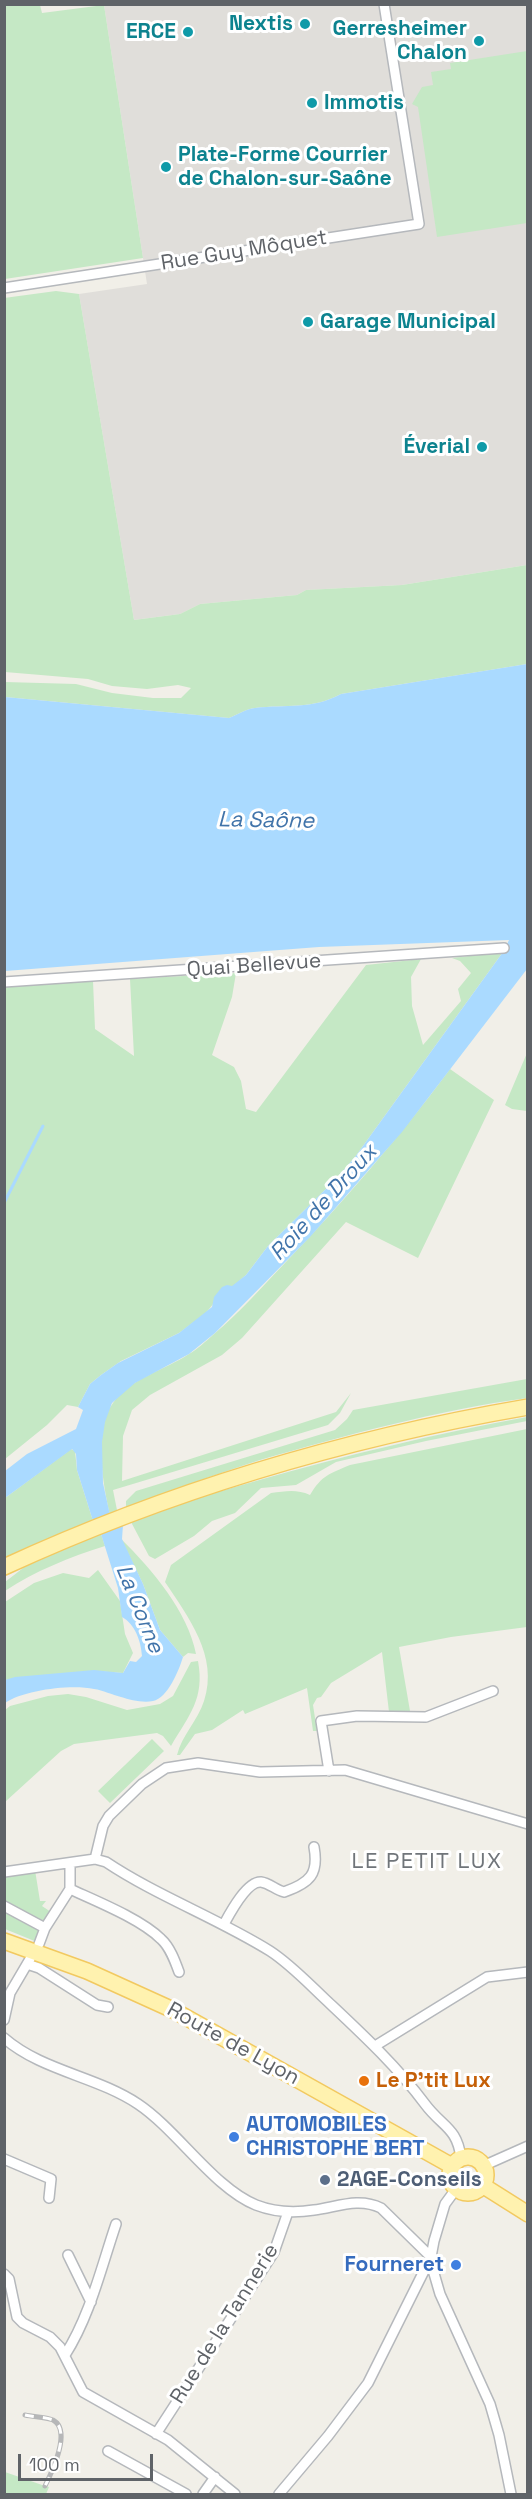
<!DOCTYPE html>
<html>
<head>
<meta charset="utf-8">
<style>
	body { margin:0 }
	#map { position:relative; width:532px; height:2499px; overflow:hidden; background:#f1efe8; font-family:"Space Grotesk",sans-serif }
	canvas { display:block }
	.frame { position:absolute; inset:0; border:6px solid #5f6368; pointer-events:none }
	.scale { position:absolute; left:18px; top:2454px; width:135px; height:27px; box-sizing:border-box; border:3px solid #5f6368; border-top:0; padding-left:8px; font-size:18px; line-height:21px; white-space:nowrap; color:#5f6368; -webkit-text-stroke:4px #fff; paint-order:stroke }
</style>
</head>
<body>
<div id="map">
<canvas width="532" height="2499"></canvas>
<div class="frame"></div>
<div class="scale">100 m</div>
</div>
<script>
const ctx = document.querySelector('canvas').getContext('2d');
ctx.lineJoin = 'round';
function fillPath(path, color) {
  ctx.fillStyle = color;
  ctx.fill(path, 'evenodd');
}
function stroke(path, color, width, dash) {
  ctx.strokeStyle = color;
  ctx.lineWidth = width;
  ctx.lineCap = dash ? 'butt' : 'round';
  ctx.setLineDash(dash || []);
  ctx.stroke(path);
}
function label(font, color, halo, rows, align = 'center') {
  ctx.font = font + ' "Space Grotesk",sans-serif';
  ctx.lineWidth = 6;
  ctx.setLineDash([]);
  ctx.textBaseline = 'middle';
  ctx.strokeStyle = halo;
  ctx.fillStyle = color;
  for (const [text, x, y, turn = 0] of rows) {
    ctx.save();
    ctx.translate(x, y);
    ctx.rotate((+turn || 0) * Math.PI / 180);
    ctx.textAlign = isNaN(turn) ? turn : align;
    if (halo) ctx.strokeText(text, 0, 0);
    ctx.fillText(text, 0, 0);
    ctx.restore();
  }
}
fillPath(new Path2D(`
	M104,5H527V565L402,585L306,590L297,595L200,604L180,614L134,620L79,294L147,284Z`), '#e0deda');
fillPath(new Path2D(`
	M4,5H40L42,13L104,5L143,258L5,279Z
	M527,51V223L437,237L418,107L412,104L422,87L433,85L431,72L451,69L450,63Z
	M56,291L79,294L134,620L180,614L200,604L297,595L306,590L402,585L527,565V664L341,694C311,710 287,704 255,708C246,709 237,715 229,718L5,697V682L76,684L112,693L153,698H181L191,688L178,685L147,689L112,686L88,679L5,672L4,298Z
	M503,952L355,1157L337,1178L268,1246L246,1275L214,1303L205,1314L179,1333L121,1361L101,1375L90,1384L78,1407L67,1405L47,1425L5,1459V987L93,981L95,1029L134,1056L130,979L236,973L232,997L212,1055L234,1067L241,1081L246,1109L256,1112L366,965L421,959L411,977L412,1006L423,1045L461,1001L458,989L471,973L460,961L452,958Z
	M527,1053V1111L512,1109L505,1105Z
	M450,1069L494,1100L418,1258L346,1222L242,1338L222,1355L150,1395L132,1410L123,1436L122,1481L336,1412L351,1393L340,1413L328,1425L113,1490L117,1510L110,1515C103,1484 93,1430 113,1403C130,1378 165,1370 189,1354C198,1349 206,1341 214,1334C239,1313 262,1287 285,1263C343,1202 399,1138 450,1069Z
	M527,1379V1398C439,1410 346,1435 260,1460C215,1474 171,1492 126,1508V1501L136,1491L335,1430L347,1419L353,1410Z
	M527,1417V1421L426,1441L336,1462L296,1485L261,1488L235,1513L212,1521L194,1536L155,1559L149,1556L131,1522C170,1504 214,1493 256,1481C346,1455 435,1434 527,1417Z
	M527,1429V1627L451,1637L399,1647L410,1711L389,1712L382,1652L331,1683L321,1697L317,1698L313,1705L317,1731H313L307,1688L245,1714L243,1710L212,1730L195,1734L180,1755H177C182,1735 198,1720 204,1701C219,1656 188,1617 165,1582L171,1565L271,1493C286,1491 297,1489 310,1495C322,1475 329,1474 350,1465Z
	M71,1449L75,1451L77,1470L93,1521L5,1558V1498Z
	M101,1534L105,1546C70,1557 35,1571 5,1591V1582L40,1555Z
	M121,1539C152,1569 188,1612 196,1654L188,1653L183,1657L160,1630L143,1584Z
	M98,1570L120,1601L125,1634L133,1653L123,1673L94,1671L5,1680V1602L34,1583L63,1573L89,1578Z
	M198,1661C205,1699 189,1715 171,1746L163,1736L157,1733L74,1744L61,1751L5,1802V1710L10,1706L48,1696L68,1694L86,1697L127,1710L160,1704L173,1696L191,1662Z
	M152,1739L164,1751L110,1803L98,1791Z
	M35,1870L40,1901H46L42,1906L51,1912L43,1922L5,1902V1874Z
	M4,1910L41,1929L37,1942L5,1929Z
	M5,2472L45,2486L49,2487L46,2494H5Z`), '#c5e8c5');
fillPath(new Path2D(`
	M527,664V969L402,1132L310,1237L215,1333L189,1354L135,1383L112,1403L105,1422L102,1442L103,1483L110,1515L93,1521L77,1470L76,1454L72,1449L5,1498V1471L27,1454L76,1429L83,1410L78,1407L90,1384L101,1375L118,1363L179,1333L212,1307L214,1297L222,1287L227,1285L232,1286L246,1275L268,1246L337,1178L355,1157L503,952L509,940L319,947L5,971V697L229,718C237,715 246,709 255,708C287,704 311,710 341,694Z
	M123,1525L122,1539L143,1584L160,1630L183,1657C179,1670 168,1698 153,1701C143,1703 130,1700 121,1697C112,1695 103,1690 94,1689C71,1684 24,1690 5,1703V1680L15,1677L94,1670L123,1673L130,1661L136,1662L142,1656C141,1641 135,1624 122,1617L118,1588L101,1534Z`), '#aadaff');
stroke(new Path2D(`
	M4,1203L43,1126`), '#aadaff', 3);
const street = new Path2D(`
	M4,288L419,224L384,4
	M4,982L504,948
	M329,1771L321,1721L357,1716L426,1717L493,1691
	M95,1859L103,1826L109,1816L142,1784L166,1768L198,1763L260,1772L345,1770L528,1824
	M4,1872L95,1859L106,1862C157,1896 217,1918 270,1951C290,1964 307,1982 325,1999C360,2032 396,2065 425,2104C442,2127 457,2127 461,2158
	M70,1889C96,1901 141,1919 161,1939C170,1947 175,1961 179,1972
	M4,1906L45,1928
	M224,1924C230,1913 247,1881 261,1882C269,1883 276,1890 284,1892C310,1883 319,1874 314,1847
	M39,1944L45,1928L70,1889V1863
	M27,1964L39,1968L97,2005L108,2007
	M4,2020L10,1993L30,1959
	M4,2038C42,2071 96,2076 138,2104C177,2130 214,2188 256,2205C274,2212 295,2213 314,2210C337,2207 359,2197 381,2208L431,2257
	M375,2046L487,1977L528,1972
	M4,2159L51,2179L49,2198
	M483,2166L528,2146
	M456,2189L445,2204L434,2241L431,2257L433,2270L440,2294L490,2404L499,2435L511,2494
	M68,2255L91,2302
	M4,2274L9,2279L17,2317L23,2323L50,2337L60,2347L83,2392L168,2440L235,2494
	M65,2355C90,2316 101,2268 116,2224
	M156,2434L274,2252L288,2212
	M108,2451L186,2494
	M203,2494L215,2477
	M279,2494L328,2436L368,2383L431,2257`);
const primary = new Path2D(`
	M4,1567C171,1490 347,1438 528,1407
	M4,1941L87,1971L173,2010L452,2166
	M450 2175a18 18 0 1 1 36 0a18 18 0 1 1-36 0Z
	M482,2185L528,2214`);
stroke(street, '#b5b8bc', 12);
stroke(primary, '#f2c960', 18);
stroke(street, '#fff', 9);
stroke(primary, '#fff2af', 15);
const rail = new Path2D(`
	M25,2415C34,2417 45,2417 53,2420C72,2430 52,2472 45,2486`);
stroke(rail, '#b6b7b8', 5);
stroke(rail, '#fff', 3, [9]);
for (const [x, y, r, color] of [
	[305,24,6,"#0f9aa8"],
	[188,32,6,"#0f9aa8"],
	[479,41,6,"#0f9aa8"],
	[312,103,6,"#0f9aa8"],
	[166,167,6,"#0f9aa8"],
	[308,322,6,"#0f9aa8"],
	[482,447,6,"#0f9aa8"],
	[364,2081,6,"#e8710a"],
	[234,2137,6,"#3f7fe0"],
	[325,2180,6,"#5c6f8a"],
	[456,2265,6,"#3f7fe0"]
]) {
  const dot = new Path2D();
  dot.arc(x, y, r, 0, 2 * Math.PI);
  ctx.fillStyle = color;
  ctx.fill(dot);
  stroke(dot, '#fff', 2);
}
label('bold 21px', '#0d838f', '#fff', [
	["Nextis",293,24],
	["Gerresheimer",467,29],
	["Chalon",467,53],
	["ERCE",176,32],
	["Immotis",324,103,"left"],
	["Plate-Forme Courrier",178,155,"left"],
	["de Chalon-sur-Saône",178,179,"left"],
	["Garage Municipal",320,322,"left"],
	["Éverial",470,447]
], 'right');
label('21px', '#5f6368', '#fff', [
	["Rue Guy Môquet",244,251,-9],
	["Quai Bellevue",254,966,-4],
	["Route de Lyon",233,2044,29],
	["Rue de la Tannerie",225,2324,-58]
]);
label('bold 21px', '#c56008', '#fff', [
	["Le P'tit Lux",376,2081]
], 'left');
label('bold 21px', '#366cbe', '#fff', [
	["AUTOMOBILES",246,2125],
	["CHRISTOPHE BERT",246,2149],
	["Fourneret",444,2265,"right"]
], 'left');
label('bold 21px', '#4e5e75', '#fff', [
	["2AGE-Conseils",337,2180]
], 'left');
label('italic 22px', '#4174aa', '#fff', [
	["La Saône",266,821,1],
	["Roie de Droux",324,1203,-48],
	["La Corne",139,1609,68]
]);
ctx.letterSpacing = '1.5px';
label('22px', '#70757a', '#fff', [
	["LE PETIT LUX",427,1862]
]);
ctx.letterSpacing = '0px';
</script>
</body>
</html>
